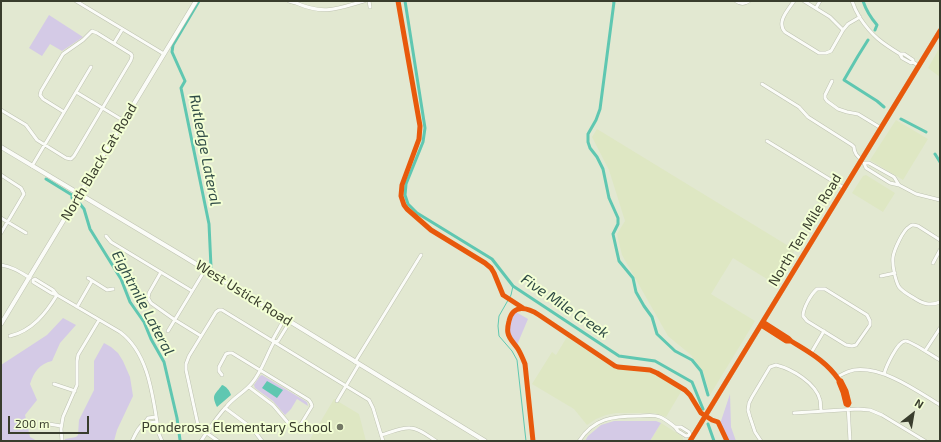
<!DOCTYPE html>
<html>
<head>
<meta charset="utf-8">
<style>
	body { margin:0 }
	#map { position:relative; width:941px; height:442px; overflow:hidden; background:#e2e8d1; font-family:"Exo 2",sans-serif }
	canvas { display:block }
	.frame { position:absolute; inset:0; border:2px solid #393d2d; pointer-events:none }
	.north { position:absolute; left:893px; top:394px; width:40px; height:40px; -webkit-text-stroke:3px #f3ffd5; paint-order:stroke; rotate:31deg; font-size:11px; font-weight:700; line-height:16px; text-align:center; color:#393d2d }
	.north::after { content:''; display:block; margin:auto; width:14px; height:18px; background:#393d2d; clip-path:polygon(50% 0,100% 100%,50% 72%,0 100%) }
	.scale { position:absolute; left:8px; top:416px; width:81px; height:18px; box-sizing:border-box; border:2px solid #393d2d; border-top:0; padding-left:5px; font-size:12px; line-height:14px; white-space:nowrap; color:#393d2d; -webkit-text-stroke:3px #f3ffd5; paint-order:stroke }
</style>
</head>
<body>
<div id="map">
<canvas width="941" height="442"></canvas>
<div class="frame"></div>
<div class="north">N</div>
<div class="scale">200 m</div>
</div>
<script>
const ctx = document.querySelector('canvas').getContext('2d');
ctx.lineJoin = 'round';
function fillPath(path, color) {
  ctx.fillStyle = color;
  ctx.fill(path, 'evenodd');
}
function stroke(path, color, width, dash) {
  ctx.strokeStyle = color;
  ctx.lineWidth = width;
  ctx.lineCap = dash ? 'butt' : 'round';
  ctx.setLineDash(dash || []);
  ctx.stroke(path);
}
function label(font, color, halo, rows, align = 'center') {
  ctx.font = font + ' "Exo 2",sans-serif';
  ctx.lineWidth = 4;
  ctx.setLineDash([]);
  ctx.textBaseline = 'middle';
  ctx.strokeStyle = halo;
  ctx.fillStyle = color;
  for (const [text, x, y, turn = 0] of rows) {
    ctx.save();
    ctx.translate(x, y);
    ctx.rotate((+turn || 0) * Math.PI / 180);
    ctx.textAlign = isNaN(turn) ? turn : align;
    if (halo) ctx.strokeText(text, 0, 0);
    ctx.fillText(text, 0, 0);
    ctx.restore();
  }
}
fillPath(new Path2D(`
	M940,47V77L928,68Z
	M896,120L928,139L903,180L870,160Z
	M597,129L795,250L775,284L733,258L711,294L755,321L710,395L703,371L691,355L668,336L622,255L617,234L625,221L609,170L592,137Z
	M866,175L895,193L883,212L852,193L863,176Z
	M567,337L612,367L617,369L652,371L682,390L666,417L654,413H616L606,415L596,419L587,425L574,409L532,384L552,352L556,355Z
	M334,399L359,414L366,441H309Z
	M661,423L683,437V441H650Z`), '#dee7c3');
fillPath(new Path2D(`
	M49,15L83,37L62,51L50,44L42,56L29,48Z
	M516,312L528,319L517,345C515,341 511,337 510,333C508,327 511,316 516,312Z
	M63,318L76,325L60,343L52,361C39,364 34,372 30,384L37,400L25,415L30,437L37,441H2L1,438V365L47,335Z
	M104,343L111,347L118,353L123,361L130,377L133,396L117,430L114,441H65V439L76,437L78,435L79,420L94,390V361Z
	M262,375L307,402L308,406L297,399L291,409L285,415L273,401L255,388L254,385L260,376Z
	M730,394L731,427L736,441H726L719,427Z
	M614,421H656L661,423L650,441H585L588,436L601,425Z`), '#d4cae6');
fillPath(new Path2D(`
	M267,381L283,390L277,398L262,388Z
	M222,385C226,386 230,391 231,395L217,407C211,394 215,395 222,385Z`), '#5fc7b1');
stroke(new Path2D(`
	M513,286L511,295L499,316L498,326L499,336L512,351L517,360L526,441`), '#5fc7b1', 1);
stroke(new Path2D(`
	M199,1L173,45L172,52L185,81L181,88L209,224L211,267
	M405,1L425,128L423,142L406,184L405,195L408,204L417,213L492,259L513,286L619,356L655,361L692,382L703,409
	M613,1L614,2L600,109L596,120L588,134V142L590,148L597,157L603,169L609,198L618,218V224L613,234L619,261L633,278L636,292L644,306L652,317L657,334L675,351L692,360L701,371L708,395
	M863,1C866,10 871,18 877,25L875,30
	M868,40L858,56L844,80L877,101L884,107
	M901,119L926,132
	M935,154L940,162
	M46,179L72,195V198
	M80,204L84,209L90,229L121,279L130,302L144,322L151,339L164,362L177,418L180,440
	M708,424L714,441`), '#5fc7b1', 3);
const minor = new Path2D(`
	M76,1L164,54
	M289,1L292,2L296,3L295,2
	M369,1L370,7
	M736,1C740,4 745,4 749,1
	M794,1C788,10 776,22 785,32L819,53H826L831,51L843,30L848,24L860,17
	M804,1L830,17L843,30
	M852,1C854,7 857,13 860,18C872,36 882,43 900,54
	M296,3C324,15 336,9 364,1
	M816,8L820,1
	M114,43L122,30
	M913,62V60L904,54H900L902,58L911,63L913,62L919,66
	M832,81L825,95V98L827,101L838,109L847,112L858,114L881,128
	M762,84L799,107L808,117L852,145L854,147C854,153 857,156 862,160
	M76,92L124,121
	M1,110L26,125L37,140L66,158L71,159L74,156L131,60L132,56L131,54L97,33L92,31L83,40L63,54L41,91L40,95L43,99L64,112
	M767,141L844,188
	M32,166L91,67
	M1,175L21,188L24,194L1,233
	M899,185L894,177L869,163H864L866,168L890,183L899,185L916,194L940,200
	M1,218L26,233
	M106,236L111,242L192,291
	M940,240L918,226C914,225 912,224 909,227C903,230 894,250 893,257C892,264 895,280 899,287C903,292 909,295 914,298C923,304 930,306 940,302
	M933,263L940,250
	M1,265C13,267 20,272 30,278
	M161,272L149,293L148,298L151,303L175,320L201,336
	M881,276L895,273
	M88,278L107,290L113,289
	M817,289H825L867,315L870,321V325L856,345L852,346L846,345L807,321L803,316C803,308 811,294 817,289Z
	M57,295L51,293L33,282V280L35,279L53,290L57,295L120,332C150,354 153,400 159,434L162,441
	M77,307L92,281
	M285,323L287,326L286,328L278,341L274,342L273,339L282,323H285L287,320
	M761,325L786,341H791L788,338L763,322
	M168,331L205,270
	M10,336C32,331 46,313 57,295
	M791,341C809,352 825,360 838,378
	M925,351L940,328
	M811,353L824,331
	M355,362L421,255
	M884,374C886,367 897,342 905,341C910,340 934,357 940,360
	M222,375L219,371V367L226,354L229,353H232L309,400L311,403L312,406L301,424L298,427H295L290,425L273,405L249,387
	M837,377C843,374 848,371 854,370C883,366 917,391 940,405
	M54,384L75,391
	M337,401L359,364
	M848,405L846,404L843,392L839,382V380L841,381L846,391L849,403L848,405L850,441
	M225,408L252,428L262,441
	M794,413L858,409L870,410L882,415L925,441
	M156,417L148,418L146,421L148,423L157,422
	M49,424L61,426
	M675,427H681L689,432L690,435L686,436L678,431Z
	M381,435C390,433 401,427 410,428C419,428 428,436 436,441
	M62,441L61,429L63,417L77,385V361L78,355L99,320
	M132,441C136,433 139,426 146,421
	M201,441C209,429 217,416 227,406C234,397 245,392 252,383C262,371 266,356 274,342
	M218,441L201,429L198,425L186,370V364L189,356L216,312L219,310H222L369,400L373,408L383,441
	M579,441C594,418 613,416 638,416C645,416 653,414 660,417C665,419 670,423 675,427
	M761,441L755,432L750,417L748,410L749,403L752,397L770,367L776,365C792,369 816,383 820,400C821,403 820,407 821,410`);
const major = new Path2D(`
	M1,147L183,256L485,441
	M1,324L196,1
	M690,441L940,31`);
stroke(minor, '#bec2b1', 4);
stroke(major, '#bec2b1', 5);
stroke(minor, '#fbfcf8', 3);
stroke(major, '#fbfcf8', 4);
stroke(new Path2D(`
	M398,1L420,126L419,139L402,185L401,196L404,205L407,209L431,230L485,263L491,268L494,273L503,295L523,308
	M761,325L786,341H791L788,338L763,322
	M791,341C810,353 826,361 839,380
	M839,380L841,381L846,391L849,403L848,405L846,404L843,392L839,382Z
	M533,441L525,364C523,359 521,354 518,349C515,344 509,339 508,333C507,329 508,325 509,321C513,303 528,308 539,315L615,366L618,367L650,370L657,373L685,390L690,395L701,413L712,420L718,422L727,441
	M690,441L940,31`), '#e8590c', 5);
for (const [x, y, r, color] of [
	[340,427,4,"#747966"]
]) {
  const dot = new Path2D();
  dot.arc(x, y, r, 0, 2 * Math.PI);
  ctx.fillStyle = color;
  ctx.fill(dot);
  stroke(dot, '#f3ffd5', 1.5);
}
label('14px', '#393d2d', '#f3ffd5', [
	["North Black Cat Road",99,162,-59],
	["North Ten Mile Road",805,230,-59],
	["West Ustick Road",244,293,32]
]);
label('14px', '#393d2d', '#f3ffd5', [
	["Ponderosa Elementary School",332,427]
], 'right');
label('italic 15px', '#2f4b45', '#f3ffd5', [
	["Rutledge Lateral",205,150,79],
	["Eightmile Lateral",143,303,62],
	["Five Mile Creek",565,306,34]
]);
</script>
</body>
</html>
